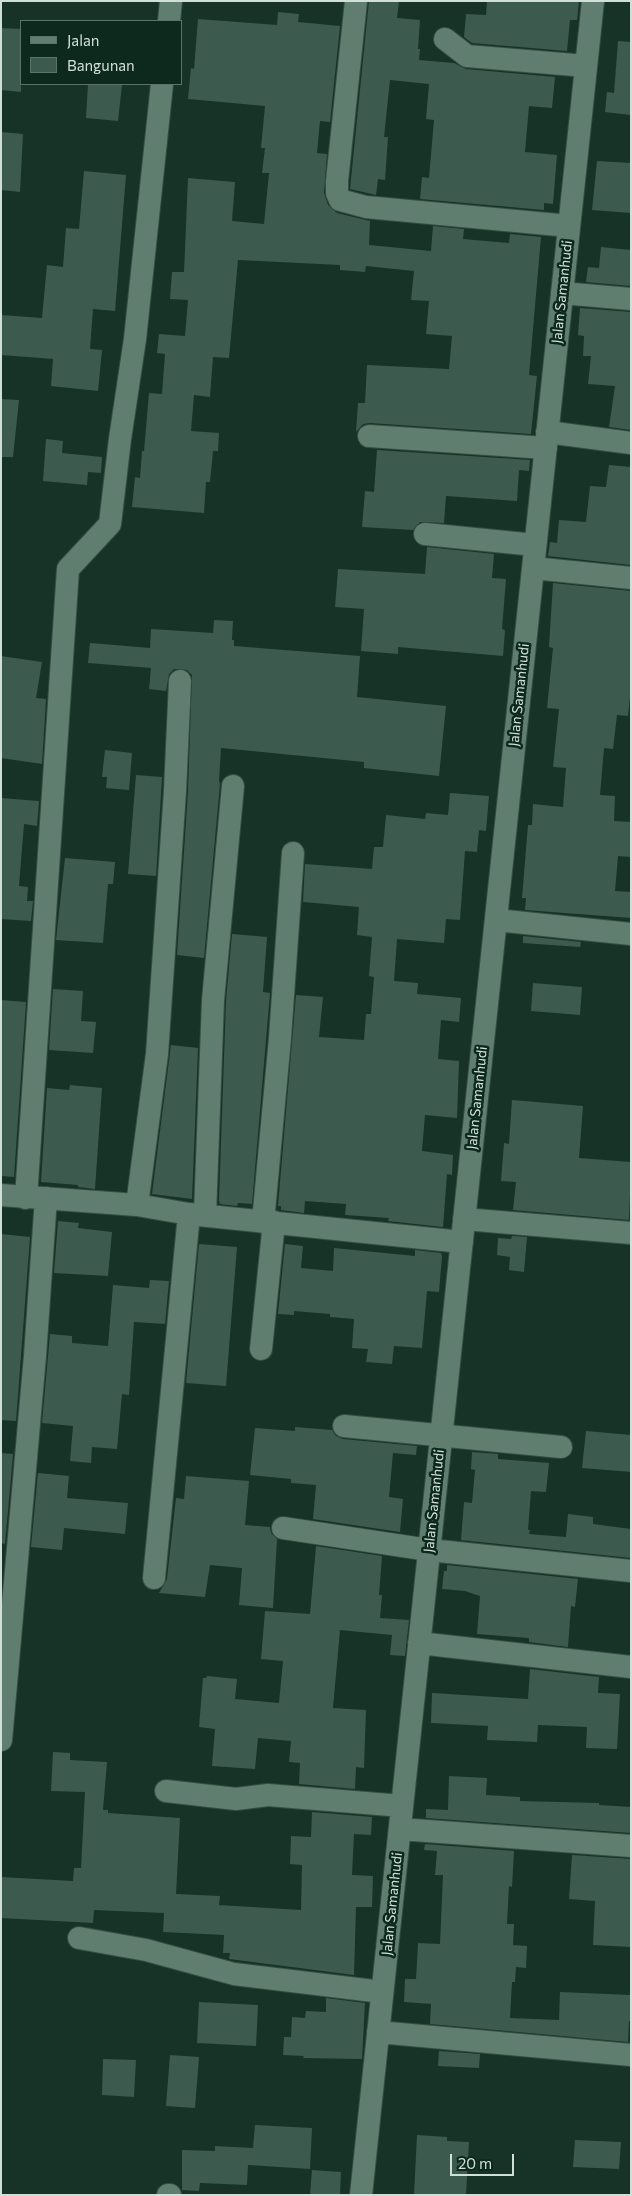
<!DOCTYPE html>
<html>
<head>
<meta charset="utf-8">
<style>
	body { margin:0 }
	#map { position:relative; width:632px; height:2196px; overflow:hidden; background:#173328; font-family:Commissioner,sans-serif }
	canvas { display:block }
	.frame { position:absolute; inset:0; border:2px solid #d0e0d9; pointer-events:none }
	.legend { position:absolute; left:20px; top:20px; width:162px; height:65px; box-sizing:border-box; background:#0d291e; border:1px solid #5b7269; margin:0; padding:6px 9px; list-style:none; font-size:15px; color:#d0e0d9 }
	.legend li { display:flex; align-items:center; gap:10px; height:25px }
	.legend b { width:25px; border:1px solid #5b7269 }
	.scale { position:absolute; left:450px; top:2154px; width:64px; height:22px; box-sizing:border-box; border:2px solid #d0e0d9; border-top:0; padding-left:6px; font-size:15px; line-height:18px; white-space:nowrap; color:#d0e0d9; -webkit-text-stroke:4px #0d291e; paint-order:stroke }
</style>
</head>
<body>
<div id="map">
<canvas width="632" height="2196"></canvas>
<div class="frame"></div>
<ul class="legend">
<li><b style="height:6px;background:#607e70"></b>Jalan</li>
<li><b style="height:14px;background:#3d5a4e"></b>Bangunan</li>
</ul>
<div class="scale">20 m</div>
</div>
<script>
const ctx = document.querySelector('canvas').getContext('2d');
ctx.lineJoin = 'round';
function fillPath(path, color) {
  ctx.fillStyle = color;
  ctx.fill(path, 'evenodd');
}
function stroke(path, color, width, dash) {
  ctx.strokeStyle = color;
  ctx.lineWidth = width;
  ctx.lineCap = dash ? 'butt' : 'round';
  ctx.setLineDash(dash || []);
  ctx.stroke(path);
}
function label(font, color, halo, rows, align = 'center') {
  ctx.font = font + ' Commissioner,sans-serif';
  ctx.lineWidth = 5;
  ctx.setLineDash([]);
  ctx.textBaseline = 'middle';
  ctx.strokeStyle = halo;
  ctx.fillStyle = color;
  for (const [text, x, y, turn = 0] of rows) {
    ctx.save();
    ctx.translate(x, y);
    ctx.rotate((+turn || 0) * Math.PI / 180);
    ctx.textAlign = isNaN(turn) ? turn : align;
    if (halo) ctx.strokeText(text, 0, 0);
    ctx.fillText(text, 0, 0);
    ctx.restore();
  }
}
fillPath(new Path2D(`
	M369,1H399L397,18L420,20L418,49H420L419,60L454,63L466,69L555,77L552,108L529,106L525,152L557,155L553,204L544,203V210L420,199L422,177L429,178L434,120L426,119L429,84L390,80L384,137H388L385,180L378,179L376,195L350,189Z
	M487,1H579L577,20H570L567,51L472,43L464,37L466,14L486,15Z
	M278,12L299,14L298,22L340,26L330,122L320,121L317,153L327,154L324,193L328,205L337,213L370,221L369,245L431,251L433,226L464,229L463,239L509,243L510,234L541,237L529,375L537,376L531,434L370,423L363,424L356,432L358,403H365L367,365L449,369L452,336L426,334L429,301L411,300L414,271L366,266L365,272L340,270V265L238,260L229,358L213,357L210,397L194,395L191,431L219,433L218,451H213L210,482H206L204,513L132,507L135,477L140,478L142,451H144L149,393L162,394L165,354L157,353L159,334L185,336L188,300L170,299L172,272H184L188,178L235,182L232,221L264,224L269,173H262L265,148H261L265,106L188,99L191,68L194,69L198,19L277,25Z
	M1,28L21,29V92L1,90Z
	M618,41L631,42V115L605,112L607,92L614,93Z
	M88,84L122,85L118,121L86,118Z
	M1,132L23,134L20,192L1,190Z
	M597,161L631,163V213L592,210Z
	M84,171L126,175L115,311L93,309L90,349L102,350L98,391L51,386L53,359L1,355V315L42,318L47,265L63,267L66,228L79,229Z
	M601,247L631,250V286L586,282L588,267L599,268Z
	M580,308L631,312V430L609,427L615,386L588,384L591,356H583L584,336L578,335Z
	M1,399L19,400L13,457H1Z
	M46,439L63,441L62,453L102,457L101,473L88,472L87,485L43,481Z
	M377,450L530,460L529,471L519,470L517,501L446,496L444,523L420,522L413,530L362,527L365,491L374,492Z
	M609,465L631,467V565L548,556L550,542L557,543L559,520L586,522L590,486L606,487Z
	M427,547L494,554L492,578L506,579L502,629L505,630L503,656L398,647V654L361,651L364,609L335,607L338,569L425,574Z
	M553,583L631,591V686L628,716L617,715L613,749L604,748L600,795L615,796L614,821L631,822V857L618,856L615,891L631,892V918L525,910L526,898H522L528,825H532L533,804L563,807L566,768L553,767L559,709L547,708L553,648L549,647Z
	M214,620L233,621L232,640H234V646L360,656L357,697L446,706L439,776L364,768V762L221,748L219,781L220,784L204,958L177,955L188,792L192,675L187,670L174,669L169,674L166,691L149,689L151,668L88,663L90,643L150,648L151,629L213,633Z
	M1,656L42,662L36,698L46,699L42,764L1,758Z
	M105,750L132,753L129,790L106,788L107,777H102Z
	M136,775L162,777L156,876L128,874Z
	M450,793L489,796L486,831L479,830L477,852L465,851L460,920L446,919L444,943L397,939L394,981L418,983L417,994L461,998L459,1022L441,1020L438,1059L459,1061L457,1118L425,1115L422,1151L453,1155L452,1175L447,1174L443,1227L388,1221L389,1218L345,1215L346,1204L305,1201L304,1213L281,1210V1206H278L296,995L323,997L319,1037L364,1040L366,1014H371L374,977L369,976L372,937L357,935L359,907L303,902L305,864L372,869L374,847H383L386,815L425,819L426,813L448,815Z
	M1,798L39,801L37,826L24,824L19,886L28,887L27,901H33L31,921L1,919Z
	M65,858L115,862L113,884H108L103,943L56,940Z
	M232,934L267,937L263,992L270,993L252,1204L238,1203L237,1206L220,1204L219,1201L226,1001Z
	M523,936L581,942L580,947L523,943Z
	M533,983L582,987L580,1015L531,1011Z
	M53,989L83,991L81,1021L96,1022L93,1053L49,1050Z
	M1,1000L26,1002L14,1177L1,1176Z
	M171,1045L198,1048L192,1199L152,1194Z
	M70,1085L102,1088L95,1189L78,1187V1185L41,1182L47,1088L69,1090Z
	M512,1100L583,1106L579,1158L631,1162L629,1220L513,1210L516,1182L501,1181L504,1143L509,1144Z
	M58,1221L79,1223L78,1228L112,1232L108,1276L54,1273Z
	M1,1234L30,1237L16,1421L1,1420Z
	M512,1236L527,1237L524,1272L509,1270L510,1257L497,1255L498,1238L511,1239Z
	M199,1244L237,1247L226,1386L186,1383Z
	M285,1244L303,1246L301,1268L333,1271L334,1248L415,1256V1250L441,1253L442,1256L439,1292L427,1291L422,1348L394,1346L392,1364L366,1362L368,1349L352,1348L354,1319L330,1317V1314L294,1311V1315L278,1314Z
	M150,1280L169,1281L165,1324L134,1322L129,1395L122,1394L117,1449L92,1447L91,1463L70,1461L73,1426L42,1423L50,1334L72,1336V1343L108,1346L113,1285L149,1288Z
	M295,1427L332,1430L336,1436L343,1439L417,1446L416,1455L393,1453L389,1497L403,1499L400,1532L313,1519L316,1485L291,1483V1479L250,1475L255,1428L295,1431Z
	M586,1431L631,1435V1472L582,1468Z
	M472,1452L498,1454V1459L549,1463L546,1492L531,1491L528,1530H530L529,1534L566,1537L568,1514L593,1517V1524L631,1529V1558L461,1540L464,1502L472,1503L475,1470L471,1469Z
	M1,1453L13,1454L5,1544L1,1543Z
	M38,1473L69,1476L67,1498L128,1503L125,1534L64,1528L62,1550L31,1547Z
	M186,1476L249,1481L245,1525L270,1527L271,1533L277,1539L273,1608L239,1605L242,1568L210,1565L205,1597L159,1593L167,1579L176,1498L184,1499Z
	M316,1546L382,1556L379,1595H382L380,1618L409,1620L405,1656L390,1655L392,1635L340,1630L333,1708L366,1710L364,1768L356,1767L355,1789L299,1784L300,1763L289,1762L291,1741L258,1738L255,1769L212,1766L215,1729L199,1727L203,1678H206L207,1676L237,1679L235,1699L279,1703L283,1661L261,1659L265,1611L310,1614Z
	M447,1565L578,1579L575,1607L571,1606L568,1647L529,1642V1638L477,1634L480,1596L465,1591L442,1589L444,1571H447Z
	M530,1669L599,1677L598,1693L620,1694L617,1749L586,1748L587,1727L538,1725L537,1742L487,1740L488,1726L431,1723L432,1693L528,1699Z
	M53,1752L70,1753V1760L107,1762L103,1810H108V1813L180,1818L176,1894L220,1896L219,1905L301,1910L302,1865L290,1864L291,1836L311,1837L312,1812L372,1817L371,1835L354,1834L352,1875L373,1876L372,1907H356L354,1975L229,1959L230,1953H223L224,1935L163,1932L164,1913L94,1910L93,1923L1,1918V1877L73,1881L74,1868H81L85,1792L51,1791Z
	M449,1776L487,1778L486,1795L520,1797V1801L599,1803V1805L631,1807V1833L426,1818V1809L448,1810Z
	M425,1844L514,1851L512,1887L509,1886L507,1924H514L513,1945L527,1946L526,1968L516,1967L515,1982H512L510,2018L559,2020L560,1992L631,1995V2021H629L628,2042L430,2024L431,2004L404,2002L405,1979H416L418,1943L440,1944L443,1875H435L437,1851L424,1850Z
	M572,1855L631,1859V1947L593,1945L595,1901L569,1899Z
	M326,1998L365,2003L362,2059L303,2058L304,2056L283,2055L284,2037H291L292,2017L305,2018L306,2011L326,2012Z
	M199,2002L258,2005L256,2046L197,2043Z
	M439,2051L480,2054L479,2068L438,2066Z
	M170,2055L199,2057L195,2108L166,2106Z
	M103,2059L136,2060L134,2097L102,2095Z
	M255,2125L312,2128L310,2169L248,2165L247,2185L200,2183L199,2191L182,2190V2150L215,2151V2146L253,2148Z
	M417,2135L447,2137V2141L469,2142L466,2195H414Z
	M575,2140L621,2142L619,2169L573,2167Z
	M312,2170L341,2172L340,2195H310Z`), '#3d5a4e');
const minor = new Path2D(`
	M356,1L337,181V193L340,200L366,207L569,226
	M169,21L171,1
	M445,39L467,56L586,66
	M562,293L631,299
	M547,432L631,443
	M369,436L546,448
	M425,534L535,545
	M533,568L631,578
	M496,920L631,934
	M1,1195L137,1205L189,1214L462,1242
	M26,1198L68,569L110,524L120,439L135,339L162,84
	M137,1205L157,1054L175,791L180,681
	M205,1214L213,1000L233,786
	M464,1219L631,1233
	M263,1222L280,1038L293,853
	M261,1349L274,1222
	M344,1426L561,1447
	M283,1528L429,1550L631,1571
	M154,1578L189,1214
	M419,1643L631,1667
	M1,1740L35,1356L46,1198
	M166,1791L236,1799L268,1795L402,1806
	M400,1829L631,1846
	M79,1938L146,1950L234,1974L382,1992
	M378,2032L631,2055
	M168,2195H170
	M361,2195L593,1`);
stroke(minor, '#364e45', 24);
stroke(minor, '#607e70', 22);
label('14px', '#d0e0d9', '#0d291e', [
	["Jalan Samanhudi",562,292,-84],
	["Jalan Samanhudi",519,695,-84],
	["Jalan Samanhudi",477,1098,-84],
	["Jalan Samanhudi",434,1501,-84],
	["Jalan Samanhudi",392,1904,-84]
]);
</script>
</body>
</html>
